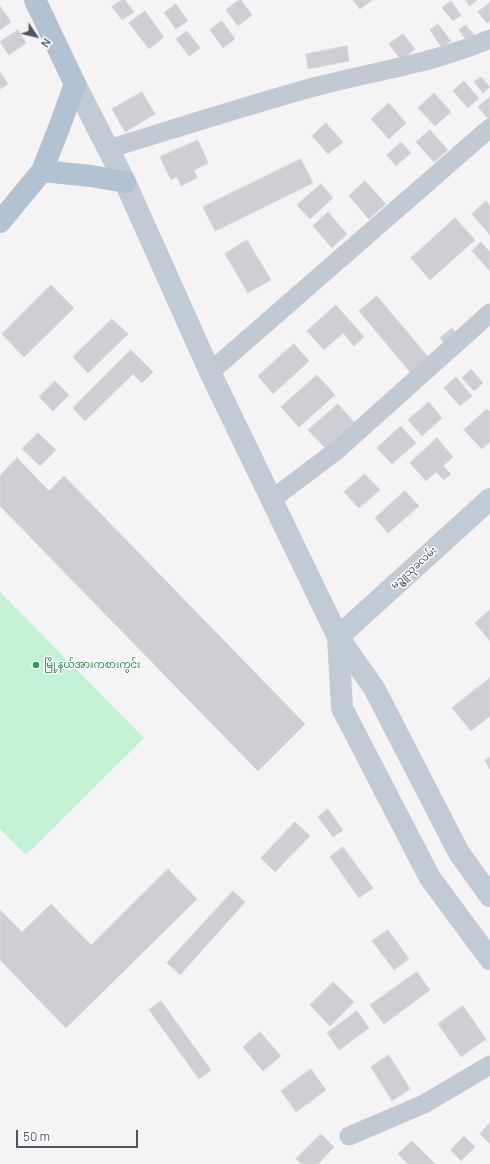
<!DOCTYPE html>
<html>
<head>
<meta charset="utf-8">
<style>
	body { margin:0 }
	#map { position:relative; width:490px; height:1164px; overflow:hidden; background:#f5f3f3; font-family:Manrope,sans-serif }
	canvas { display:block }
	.north { position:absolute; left:16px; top:16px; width:40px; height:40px; -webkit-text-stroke:3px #fff; paint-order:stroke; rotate:125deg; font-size:11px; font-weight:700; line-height:16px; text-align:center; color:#4a5661 }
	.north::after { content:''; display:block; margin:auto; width:14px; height:18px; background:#4a5661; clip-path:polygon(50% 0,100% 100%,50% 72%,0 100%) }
	.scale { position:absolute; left:16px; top:1130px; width:122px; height:18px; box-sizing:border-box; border:2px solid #4a5661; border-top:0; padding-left:5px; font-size:12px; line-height:14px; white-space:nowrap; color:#4a5661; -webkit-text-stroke:3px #fff; paint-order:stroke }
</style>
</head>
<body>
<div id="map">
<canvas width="490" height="1164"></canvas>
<div class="north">N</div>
<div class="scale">50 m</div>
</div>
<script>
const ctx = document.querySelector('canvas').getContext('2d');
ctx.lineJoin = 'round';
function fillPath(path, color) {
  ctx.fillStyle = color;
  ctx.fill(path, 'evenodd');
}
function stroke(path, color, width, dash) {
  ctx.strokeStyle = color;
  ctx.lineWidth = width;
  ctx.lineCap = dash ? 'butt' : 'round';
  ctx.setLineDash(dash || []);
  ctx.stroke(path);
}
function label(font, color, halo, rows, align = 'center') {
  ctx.font = font + ' Manrope,"Noto Sans Myanmar",sans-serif';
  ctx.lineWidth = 3;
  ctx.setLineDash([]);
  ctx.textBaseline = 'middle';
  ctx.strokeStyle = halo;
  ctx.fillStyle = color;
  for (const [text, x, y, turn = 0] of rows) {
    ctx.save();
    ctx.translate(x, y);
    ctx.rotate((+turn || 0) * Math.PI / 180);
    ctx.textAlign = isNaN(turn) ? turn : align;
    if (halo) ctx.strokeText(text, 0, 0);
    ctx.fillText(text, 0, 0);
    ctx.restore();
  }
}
fillPath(new Path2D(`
	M0,592L144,738L26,855L0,829Z`), '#c3f1d5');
const building = new Path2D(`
	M121,0H125L134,12L122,20L112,7Z
	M239,0H241L252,15L238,26L226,10Z
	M353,0H372L360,9Z
	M466,0H477L470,6Z
	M451,1L461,15L453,21L442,8Z
	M490,3V21L487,23L478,12Z
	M176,4L188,21L176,29L164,13Z
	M0,6L11,22L0,30Z
	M145,11L164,37L149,49L129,23Z
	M222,21L235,39L223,48L210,30Z
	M438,24L451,41L442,48L430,30Z
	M466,25L474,35L467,41L459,30Z
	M18,30L26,43L9,55L0,42Z
	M187,31L200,48L189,56L176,39Z
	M403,34L415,49L401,60L389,44Z
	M347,46L349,61L308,69L306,54Z
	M0,72L8,84L0,89Z
	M481,77L490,87L483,93L474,82Z
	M464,81L479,98L468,108L453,91Z
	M142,92L155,114L125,132L112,109Z
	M434,93L451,112L435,126L418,108Z
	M490,97V118L489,119L478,107Z
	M389,103L406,123L389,139L371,119Z
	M326,123L343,142L328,154L312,136Z
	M430,130L448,150L434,162L416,142Z
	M198,140L208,163L194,170L197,178L181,186L177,177L171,180L160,157Z
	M401,142L411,153L396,166L387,155Z
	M301,159L313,183L215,231L203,207Z
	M365,181L386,204L369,219L349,196Z
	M321,184L333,198L310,219L297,205Z
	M486,201L490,206V235L472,214Z
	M328,212L347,234L332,248L313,226Z
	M455,218L475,240L430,280L411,258Z
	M247,240L271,280L248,293L225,254Z
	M481,242L490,252V271L472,251Z
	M51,285L74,308L24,357L2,334Z
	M377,296L429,358L411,373L359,311Z
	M336,305L364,337L354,346L343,333L324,350L307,331Z
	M112,319L128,334L88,373L73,357Z
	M452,328L460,337L449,348L440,338Z
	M294,344L309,361L273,394L258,376Z
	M131,350L153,372L142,383L133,374L85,421L73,408Z
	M471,369L483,383L474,391L462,378Z
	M317,375L335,395L299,427L281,407Z
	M456,377L472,396L460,406L444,388Z
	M55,381L69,395L53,411L39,397Z
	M429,402L442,418L422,436L408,420Z
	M338,404L354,422L325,448L308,430Z
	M487,409L490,412V442L482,449L464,430Z
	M401,426L416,443L392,464L377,448Z
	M38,433L56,450L40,466L22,449Z
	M437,438L453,457L443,466L451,474L444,480L436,472L426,481L410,463Z
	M17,458L49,491L64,476L305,724L258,771L0,506V476Z
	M365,474L380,490L359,508L344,492Z
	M405,491L419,506L388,533L375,518Z
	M490,610V641L475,623Z
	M490,678V716L471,731L452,708Z
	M490,757V770L485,760Z
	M328,809L343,830L333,837L318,817Z
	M295,822L310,836L275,872L261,858Z
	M343,847L373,888L359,898L330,857Z
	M168,869L197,899L66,1028L0,960V910L22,932L51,904L91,945Z
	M233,891L245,902L180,975L167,963Z
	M388,930L409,959L394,970L372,941Z
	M417,972L430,990L384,1024L370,1005Z
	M333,982L354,1002L330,1026L310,1005Z
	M161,1001L211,1070L199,1079L149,1010Z
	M463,1006L486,1039L461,1057L438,1024Z
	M357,1011L369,1028L339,1050L327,1033Z
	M260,1032L281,1056L263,1071L243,1047Z
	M389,1055L410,1089L392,1101L371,1067Z
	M311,1069L326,1090L296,1112L281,1091Z
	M490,1123V1144L480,1134Z
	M321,1134L334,1147L318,1164H302L296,1159Z
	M464,1136L475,1147L461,1161L451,1150Z
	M412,1141L435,1164H408L398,1154Z`);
fillPath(building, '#cdcfd5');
stroke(building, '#d7d9de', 1);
stroke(new Path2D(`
	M108,149C177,128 245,106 314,87C374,71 432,64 490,39
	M210,372L490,128
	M271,500L336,451L490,313
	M349,1136L424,1104L490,1065`), '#c1cad2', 19);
stroke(new Path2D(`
	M75,84L125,182L210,372L338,637L374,688L459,853L490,896
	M338,637L342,708L430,878L490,959
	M338,637L490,499`), '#c1cbd6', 22);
stroke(new Path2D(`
	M42,171L91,176L125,182
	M0,222L42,171L59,128L75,84L35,0`), '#b3c2d1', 22);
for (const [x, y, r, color] of [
	[36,665,4,"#2e9e5b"]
]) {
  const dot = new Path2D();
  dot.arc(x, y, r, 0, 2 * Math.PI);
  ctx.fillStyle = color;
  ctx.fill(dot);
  stroke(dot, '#fff', 1.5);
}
label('10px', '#4a5661', '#fff', [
	["မဥ္ဇူသုခလမ်း",414,568,-42]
]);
label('10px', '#27864d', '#fff', [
	["မြို့နယ်အားကစားကွင်း",44,665]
], 'left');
</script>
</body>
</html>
